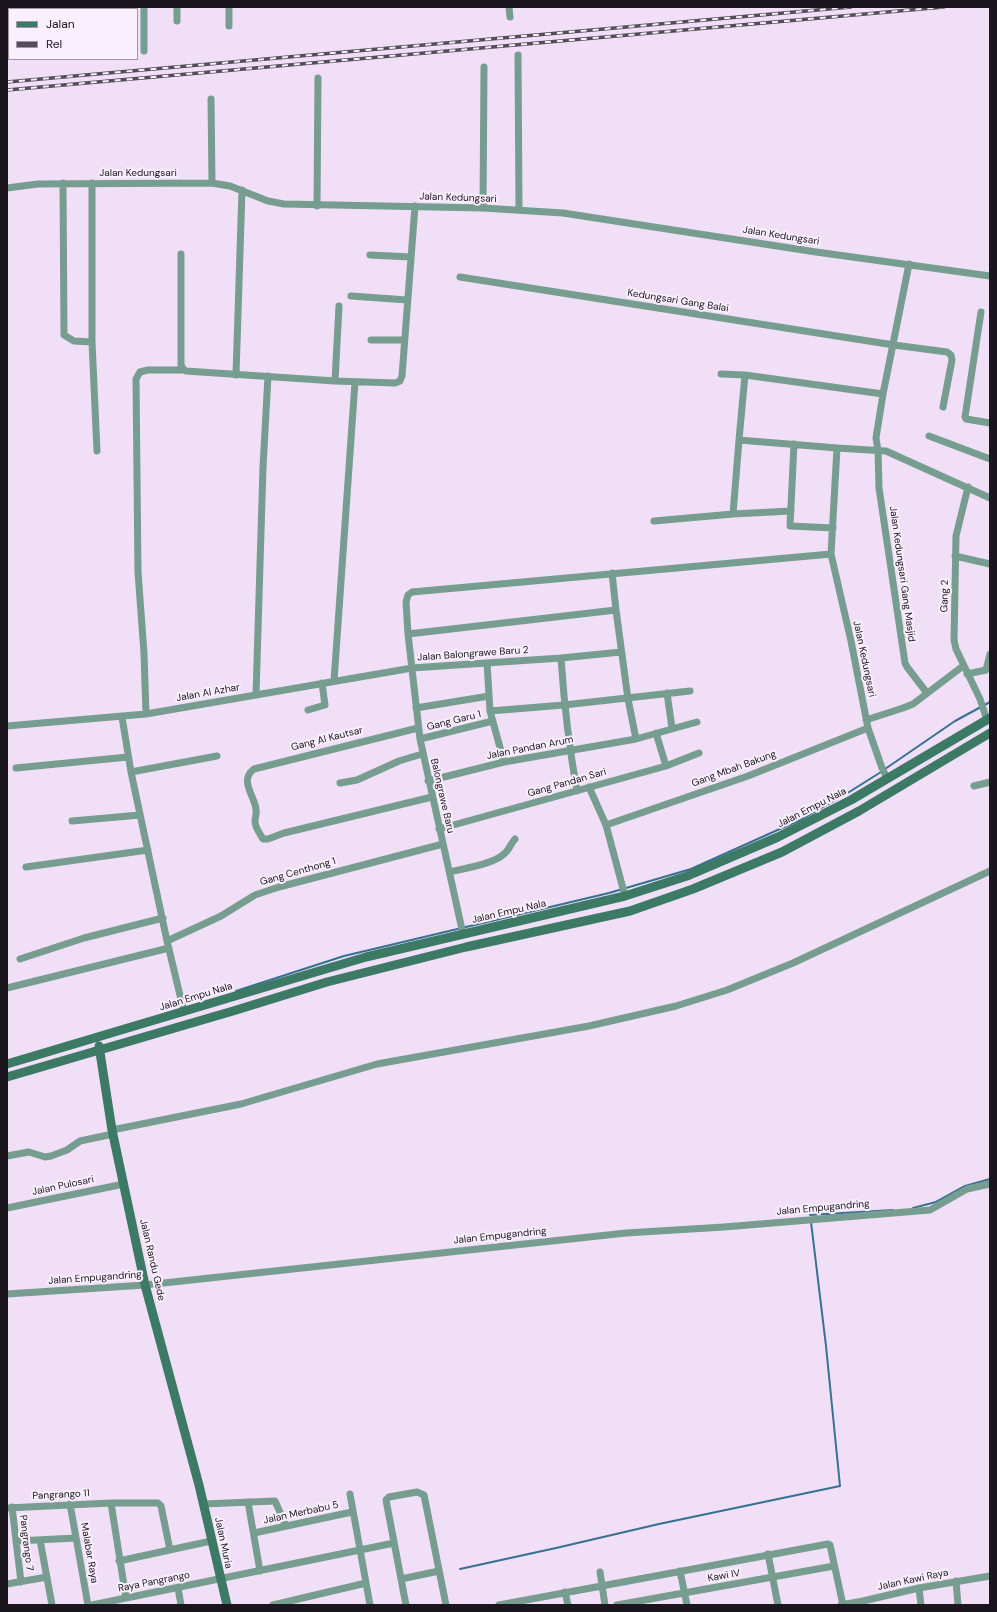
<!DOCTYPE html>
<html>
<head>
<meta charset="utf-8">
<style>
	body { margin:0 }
	#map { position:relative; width:997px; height:1612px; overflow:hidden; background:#f0dff6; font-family:"DM Sans",sans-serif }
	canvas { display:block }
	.frame { position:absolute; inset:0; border:8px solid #1b151d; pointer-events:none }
	.legend { position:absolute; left:8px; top:8px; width:130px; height:52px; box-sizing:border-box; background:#f9effd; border:1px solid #a098a3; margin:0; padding:5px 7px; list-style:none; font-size:12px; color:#1b151d }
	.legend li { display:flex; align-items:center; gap:8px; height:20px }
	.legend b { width:20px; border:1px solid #a098a3 }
</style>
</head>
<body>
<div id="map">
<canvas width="997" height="1612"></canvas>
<div class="frame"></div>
<ul class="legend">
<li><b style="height:5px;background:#3c7a66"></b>Jalan</li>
<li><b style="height:5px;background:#544c58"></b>Rel</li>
</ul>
</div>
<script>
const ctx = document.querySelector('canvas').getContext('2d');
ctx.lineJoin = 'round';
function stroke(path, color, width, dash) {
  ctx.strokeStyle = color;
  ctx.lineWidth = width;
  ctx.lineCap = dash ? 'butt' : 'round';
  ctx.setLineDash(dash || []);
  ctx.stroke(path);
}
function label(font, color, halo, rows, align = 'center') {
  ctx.font = font + ' "DM Sans",sans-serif';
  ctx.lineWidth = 4;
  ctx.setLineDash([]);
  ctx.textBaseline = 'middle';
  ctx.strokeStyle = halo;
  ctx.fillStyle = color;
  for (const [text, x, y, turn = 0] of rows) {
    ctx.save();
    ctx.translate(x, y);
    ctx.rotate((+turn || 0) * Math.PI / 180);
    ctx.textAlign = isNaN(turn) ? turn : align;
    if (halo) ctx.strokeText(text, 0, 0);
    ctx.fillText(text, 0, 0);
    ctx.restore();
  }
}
stroke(new Path2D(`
	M885,769L955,721L990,702
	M236,991L344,956L609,893L691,869L802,819L846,794L881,772
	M913,1208L936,1202L965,1186L990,1179
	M810,1215L893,1210
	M460,1569L556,1548L659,1524L840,1486L826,1346L811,1222`), '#367192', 2);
stroke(new Path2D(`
	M144,7V51
	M177,7V21
	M229,7V26
	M509,7L510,17
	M518,55L519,209
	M211,99L212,183
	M63,183L64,335L74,341L92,342V183
	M7,188L38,184L212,183L230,186L268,201L284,204L483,208L563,213L816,252L990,276
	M317,206L318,78
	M483,208L484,67
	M181,254V365L184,370L186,371L335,381L395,383L400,381L402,376L415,206
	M370,255L411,257
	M909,264L883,394L876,438L878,450L879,488L905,663L907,667L927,693
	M460,277L894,345L947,352L951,355L952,360L943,407
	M351,296L407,300
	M981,312L965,417L966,419L990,423
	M371,340H404
	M92,342L97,451
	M721,374L745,375L883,394
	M236,375L242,190
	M335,381L339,306
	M929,436L990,459
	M739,440L745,375
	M794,444L790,526L833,528
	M968,487L956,536L954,640L956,649L980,699L987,720
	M733,514L739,440L837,448
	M654,521L733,514L791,511
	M955,556L990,564
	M612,573L616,610
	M408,634L616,610L628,699L636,739
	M561,658C564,703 569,747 577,791
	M487,663L490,711L504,762
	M967,674L986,670L990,654
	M334,681L355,382
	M667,693L672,728
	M256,695L263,467L268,376
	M416,708L489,696
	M308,710L325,705L322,683
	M490,711L564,705L690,691
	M146,714L144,653L138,572L136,379L140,372L148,370H184
	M122,717L131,772L167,941L184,1012
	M866,720L903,708L913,704L963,666
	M7,726L146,714L412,668L561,658L621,652
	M418,728L254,769C239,780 254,795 256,809C257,813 255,817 255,822C255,827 260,834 263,839H268L284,833L432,797
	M656,733L666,766
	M420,739L493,721
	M16,768L128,757
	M131,772L217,756
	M887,778L882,768L868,728L851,641L831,554L837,448L886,451L990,498
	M428,781L504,762L636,739L697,722
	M340,783L357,780L399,761L422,754
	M974,786L990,782
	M589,787L606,825L625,896
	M72,821L140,815
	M606,825L748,776L868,728
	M439,829L666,766L699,753
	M26,867L148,850
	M450,872C465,868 496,864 506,852C510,848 511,843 515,839
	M463,934L420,739L408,634L406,602L408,595L412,592L831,554
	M167,941L221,916L255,895L279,887L443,844
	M20,959L84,938L163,918
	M7,988L169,948
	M112,1130L241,1104L377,1064L589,1026L676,1006L727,990L793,963L990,871
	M7,1156L29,1152L45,1157L51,1156L67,1150L80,1141L113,1134
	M7,1208L124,1184
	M7,1294L145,1285L626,1233L724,1227L930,1210L967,1189L990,1184
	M350,1494L370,1605
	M248,1502L260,1571
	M111,1503L126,1598
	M70,1504L88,1605
	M204,1504L275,1501L286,1526
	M12,1507L21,1582
	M7,1508L111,1503H158L161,1506L170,1550
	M254,1533L352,1512
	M40,1540L52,1605
	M16,1541L76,1538
	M768,1554L778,1605
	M119,1561L211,1541
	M680,1571L687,1605
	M600,1572L605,1605
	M401,1579L439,1571
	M956,1581L958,1605
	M7,1584L47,1577
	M178,1588L181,1605
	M919,1588L921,1605
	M565,1592L568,1605
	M92,1605L394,1543
	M273,1605L366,1583
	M406,1605L386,1500L389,1497L417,1492L424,1495L446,1605
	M499,1605L828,1544L830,1545L843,1605
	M617,1605L834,1566
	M841,1605L863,1601L919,1588L990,1576`), '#769d8f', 7);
stroke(new Path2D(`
	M99,1046L112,1130L145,1285L199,1485L227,1605
	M7,1064L366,957L625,896L687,876L778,837L851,800L990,718
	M7,1077L233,1011L327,982L466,947L630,911L693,889L782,852L859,811L990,733`), '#3c7a66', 9);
const rail = new Path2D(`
	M7,82L851,7
	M7,90L944,7`);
stroke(rail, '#544c58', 3.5);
stroke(rail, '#f9effd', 2, [6]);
label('10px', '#1b151d', '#f9effd', [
	["Jalan Kedungsari",138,173],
	["Jalan Kedungsari",458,198,2],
	["Jalan Kedungsari",781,236,9],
	["Kedungsari Gang Balai",678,301,9],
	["Jalan Kedungsari Gang Masjid",902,574,82],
	["Gang 2",945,596,-89],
	["Jalan Balongrawe Baru 2",473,654,-4],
	["Jalan Kedungsari",864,659,78],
	["Jalan Al Azhar",208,693,-10],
	["Gang Garu 1",454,721,-14],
	["Gang Al Kautsar",327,739,-14],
	["Jalan Pandan Arum",530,748,-11],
	["Gang Mbah Bakung",734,769,-20],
	["Gang Pandan Sari",567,783,-16],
	["Balongrawe Baru",442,796,77],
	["Jalan Empu Nala",812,808,-27],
	["Gang Centhong 1",298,872,-16],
	["Jalan Empu Nala",509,912,-13],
	["Jalan Empu Nala",196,997,-17],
	["Jalan Pulosari",63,1186,-12],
	["Jalan Empugandring",823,1208,-5],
	["Jalan Empugandring",500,1236,-6],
	["Jalan Randu Gede",152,1260,77],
	["Jalan Empugandring",95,1278,-4],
	["Pangrango 11",61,1495,-3],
	["Jalan Merbabu 5",301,1513,-12],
	["Pangrango 7",26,1543,83],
	["Jalan Muria",223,1543,78],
	["Malabar Raya",89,1553,80],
	["Kawi IV",724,1576,-10],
	["Jalan Kawi Raya",913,1580,-12],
	["Raya Pangrango",154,1582,-11]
]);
</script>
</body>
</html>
